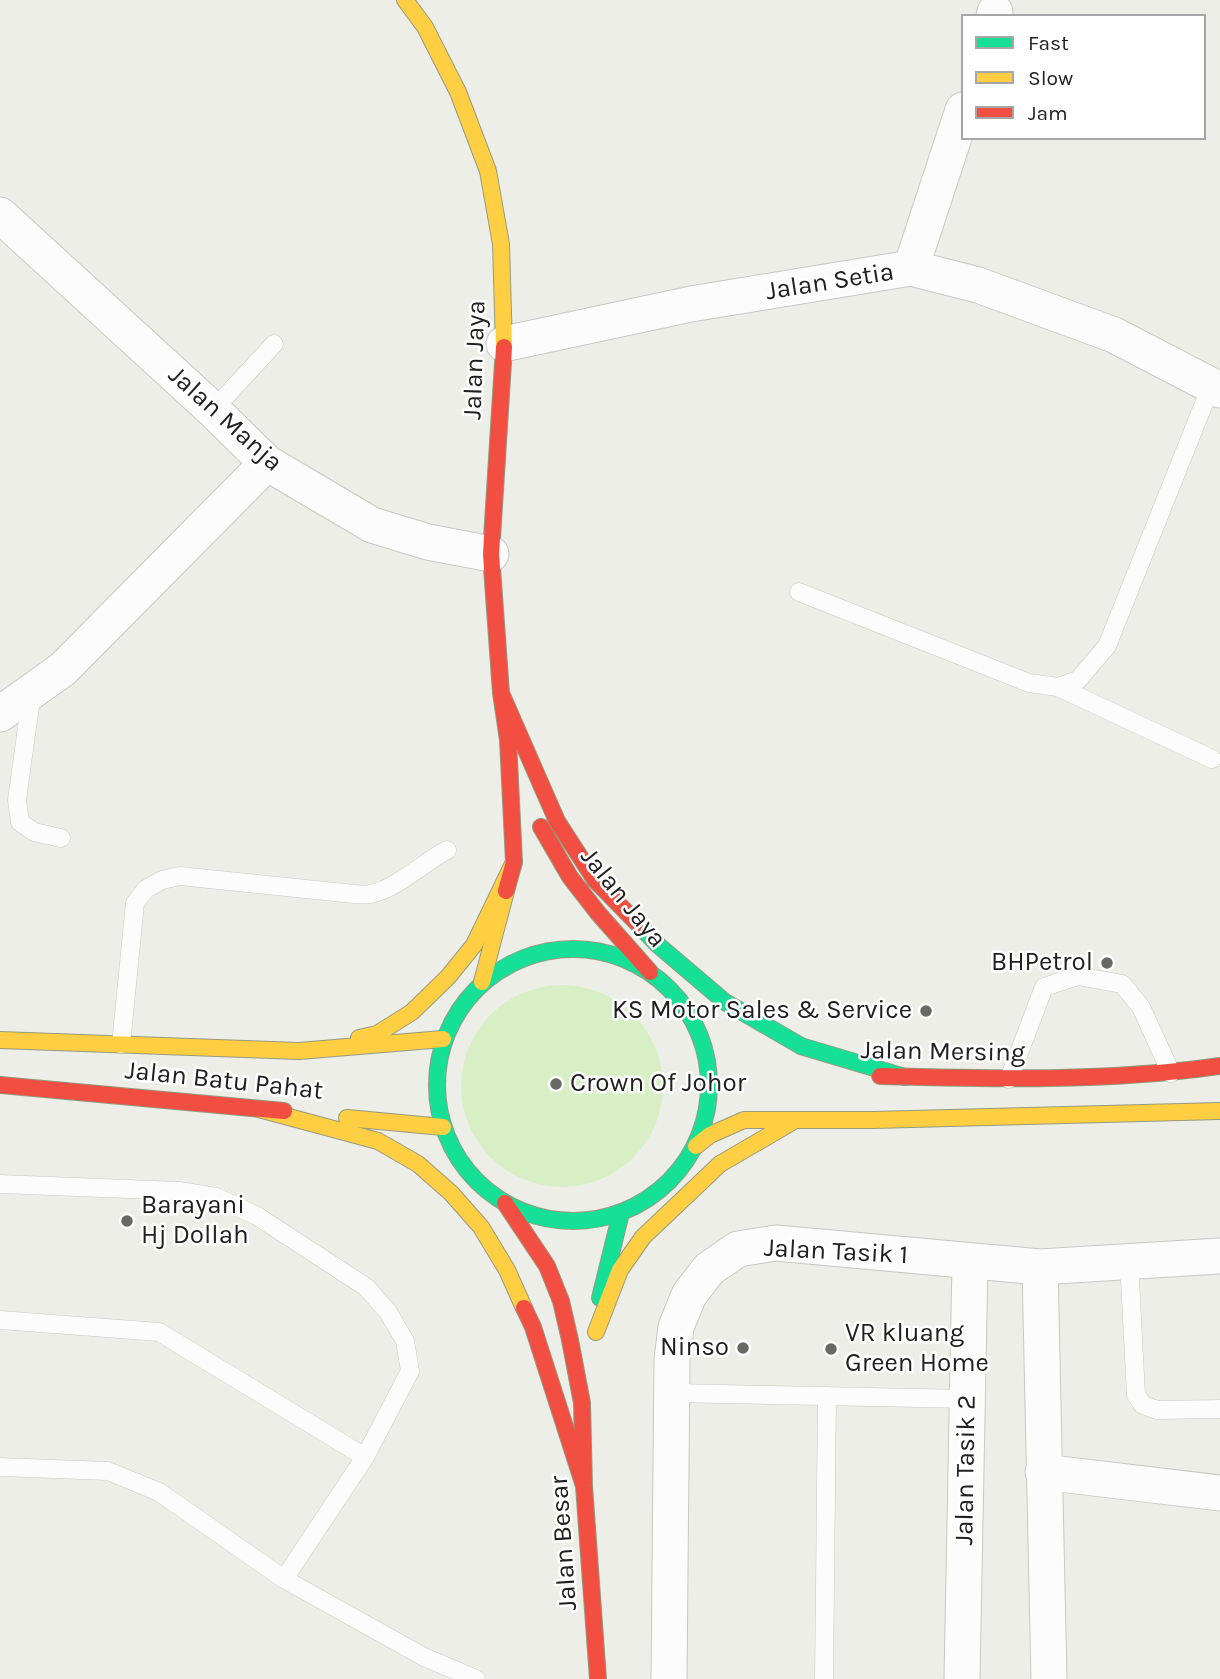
<!DOCTYPE html>
<html>
<head>
<meta charset="utf-8">
<style>
	body { margin:0 }
	#map { position:relative; width:1220px; height:1679px; overflow:hidden; background:#eeeee9; font-family:Karla,sans-serif }
	canvas { display:block }
	.legend { position:absolute; left:961px; top:14px; width:245px; height:126px; box-sizing:border-box; background:#fff; border:2px solid #a6a6a6; margin:0; padding:9px 12px; list-style:none; font-size:21px; color:#202020 }
	.legend li { display:flex; align-items:center; gap:14px; height:35px }
	.legend b { width:35px; border:2px solid #a6a6a6 }
</style>
</head>
<body>
<div id="map">
<canvas width="1220" height="1679"></canvas>
<ul class="legend">
<li><b style="height:9px;background:#16e098"></b>Fast</li>
<li><b style="height:9px;background:#ffcf43"></b>Slow</li>
<li><b style="height:9px;background:#f24e42"></b>Jam</li>
</ul>
</div>
<script>
const ctx = document.querySelector('canvas').getContext('2d');
ctx.lineJoin = 'round';
function fillPath(path, color) {
  ctx.fillStyle = color;
  ctx.fill(path, 'evenodd');
}
function stroke(path, color, width, dash) {
  ctx.strokeStyle = color;
  ctx.lineWidth = width;
  ctx.lineCap = dash ? 'butt' : 'round';
  ctx.setLineDash(dash || []);
  ctx.stroke(path);
}
function label(font, color, halo, rows, align = 'center') {
  ctx.font = font + ' Karla,sans-serif';
  ctx.lineWidth = 5;
  ctx.setLineDash([]);
  ctx.textBaseline = 'middle';
  ctx.strokeStyle = halo;
  ctx.fillStyle = color;
  for (const [text, x, y, turn = 0] of rows) {
    ctx.save();
    ctx.translate(x, y);
    ctx.rotate((+turn || 0) * Math.PI / 180);
    ctx.textAlign = isNaN(turn) ? turn : align;
    if (halo) ctx.strokeText(text, 0, 0);
    ctx.fillText(text, 0, 0);
    ctx.restore();
  }
}
fillPath(new Path2D(`
	M461 1086a101 101 0 1 1 202 0a101 101 0 1 1-202 0Z`), '#d8efc6');
const lane = new Path2D(`
	M213,410L274,344
	M799,592L1029,683L1058,687L1078,680L1107,646L1211,386
	M1058,687L1212,759
	M32,691L17,800L20,822L34,832L61,838
	M121,1044L135,903L146,889L162,880L180,876L354,894C359,894 365,895 370,894C395,890 424,862 447,850
	M1009,1079L1044,987L1078,976L1122,984L1141,1007L1171,1073
	M0,1184L179,1191L216,1197L257,1216L366,1287L388,1312L405,1341L410,1371L365,1457L284,1579
	M1129,1261L1136,1395L1143,1405L1157,1410L1220,1409
	M0,1320L159,1332L365,1457
	M672,1393L968,1399
	M0,1467L108,1471L159,1492L284,1579L424,1657L476,1679
	M824,1679L827,1396`);
const street = new Path2D(`
	M994,16L995,12
	M0,215L213,410L267,463L372,525L428,542L491,554
	M911,268L963,110
	M504,344L691,304L911,268L978,285L1114,335L1220,390
	M0,714L63,669L267,463
	M1040,1267L1049,1679
	M1043,1472L1220,1493
	M669,1679L672,1360L676,1327L689,1295L709,1269L738,1249L776,1243L1040,1267L1220,1256
	M962,1679L970,1261`);
const fast = new Path2D(`
	M639,925L658,945L725,1002L801,1046L905,1077
	M437 1085a136 136 0 1 1 272 0a136 136 0 1 1-272 0Z
	M600,1298L621,1213`);
const slow = new Path2D(`
	M405,0L425,27L458,92L488,171L501,244L504,347
	M482,982L506,891
	M359,1038L377,1034L412,1012L448,977L474,945L514,862
	M0,1040L299,1051L443,1039
	M259,1109L378,1141L418,1164L451,1193L481,1227L507,1270L524,1308
	M347,1118L443,1127
	M696,1146L710,1135L744,1120H873L1220,1111
	M596,1332L620,1270L643,1237L720,1164L792,1122`);
const jam = new Path2D(`
	M504,347L491,554L501,693L508,740L514,862L506,891
	M501,693L557,821L595,880L639,925
	M541,827L570,877L598,913L650,972
	M880,1076C993,1079 1108,1082 1220,1066
	M0,1085L284,1111
	M505,1203L547,1266L561,1301L570,1340L582,1403L584,1486L598,1679
	M524,1308L533,1327L584,1486`);
stroke(lane, '#c7c7c5', 19);
stroke(street, '#c7c7c5', 37);
stroke(fast, '#969a7f', 18);
stroke(slow, '#969a7f', 18);
stroke(jam, '#969a7f', 18);
stroke(lane, '#fcfcfc', 18);
stroke(street, '#fcfcfc', 35);
stroke(fast, '#16e098', 16);
stroke(slow, '#ffcf43', 16);
stroke(jam, '#f24e42', 16);
for (const [x, y, r, color] of [
	[1107,963,7,"#686866"],
	[926,1011,7,"#686866"],
	[556,1084,7,"#686866"],
	[127,1221,7,"#686866"],
	[743,1348,7,"#686866"],
	[831,1349,7,"#686866"]
]) {
  const dot = new Path2D();
  dot.arc(x, y, r, 0, 2 * Math.PI);
  ctx.fillStyle = color;
  ctx.fill(dot);
  stroke(dot, '#fff', 2.5);
}
label('26px', '#202020', '#fff', [
	["Jalan Setia",830,282,-9],
	["Jalan Jaya",475,360,-88],
	["Jalan Manja",225,419,42],
	["Jalan Jaya",623,898,51],
	["Jalan Mersing",943,1052,1],
	["Jalan Batu Pahat",224,1081,6],
	["Jalan Tasik 1",836,1252,3],
	["Jalan Tasik 2",966,1470,-89],
	["Jalan Besar",564,1543,-94]
]);
label('26px', '#202020', '#fff', [
	["BHPetrol",1093,963],
	["KS Motor Sales & Service",912,1011],
	["Crown Of Johor",570,1084,"left"],
	["Barayani",141,1206,"left"],
	["Hj Dollah",141,1236,"left"],
	["VR kluang",845,1334,"left"],
	["Green Home",845,1364,"left"],
	["Ninso",729,1348]
], 'right');
</script>
</body>
</html>
